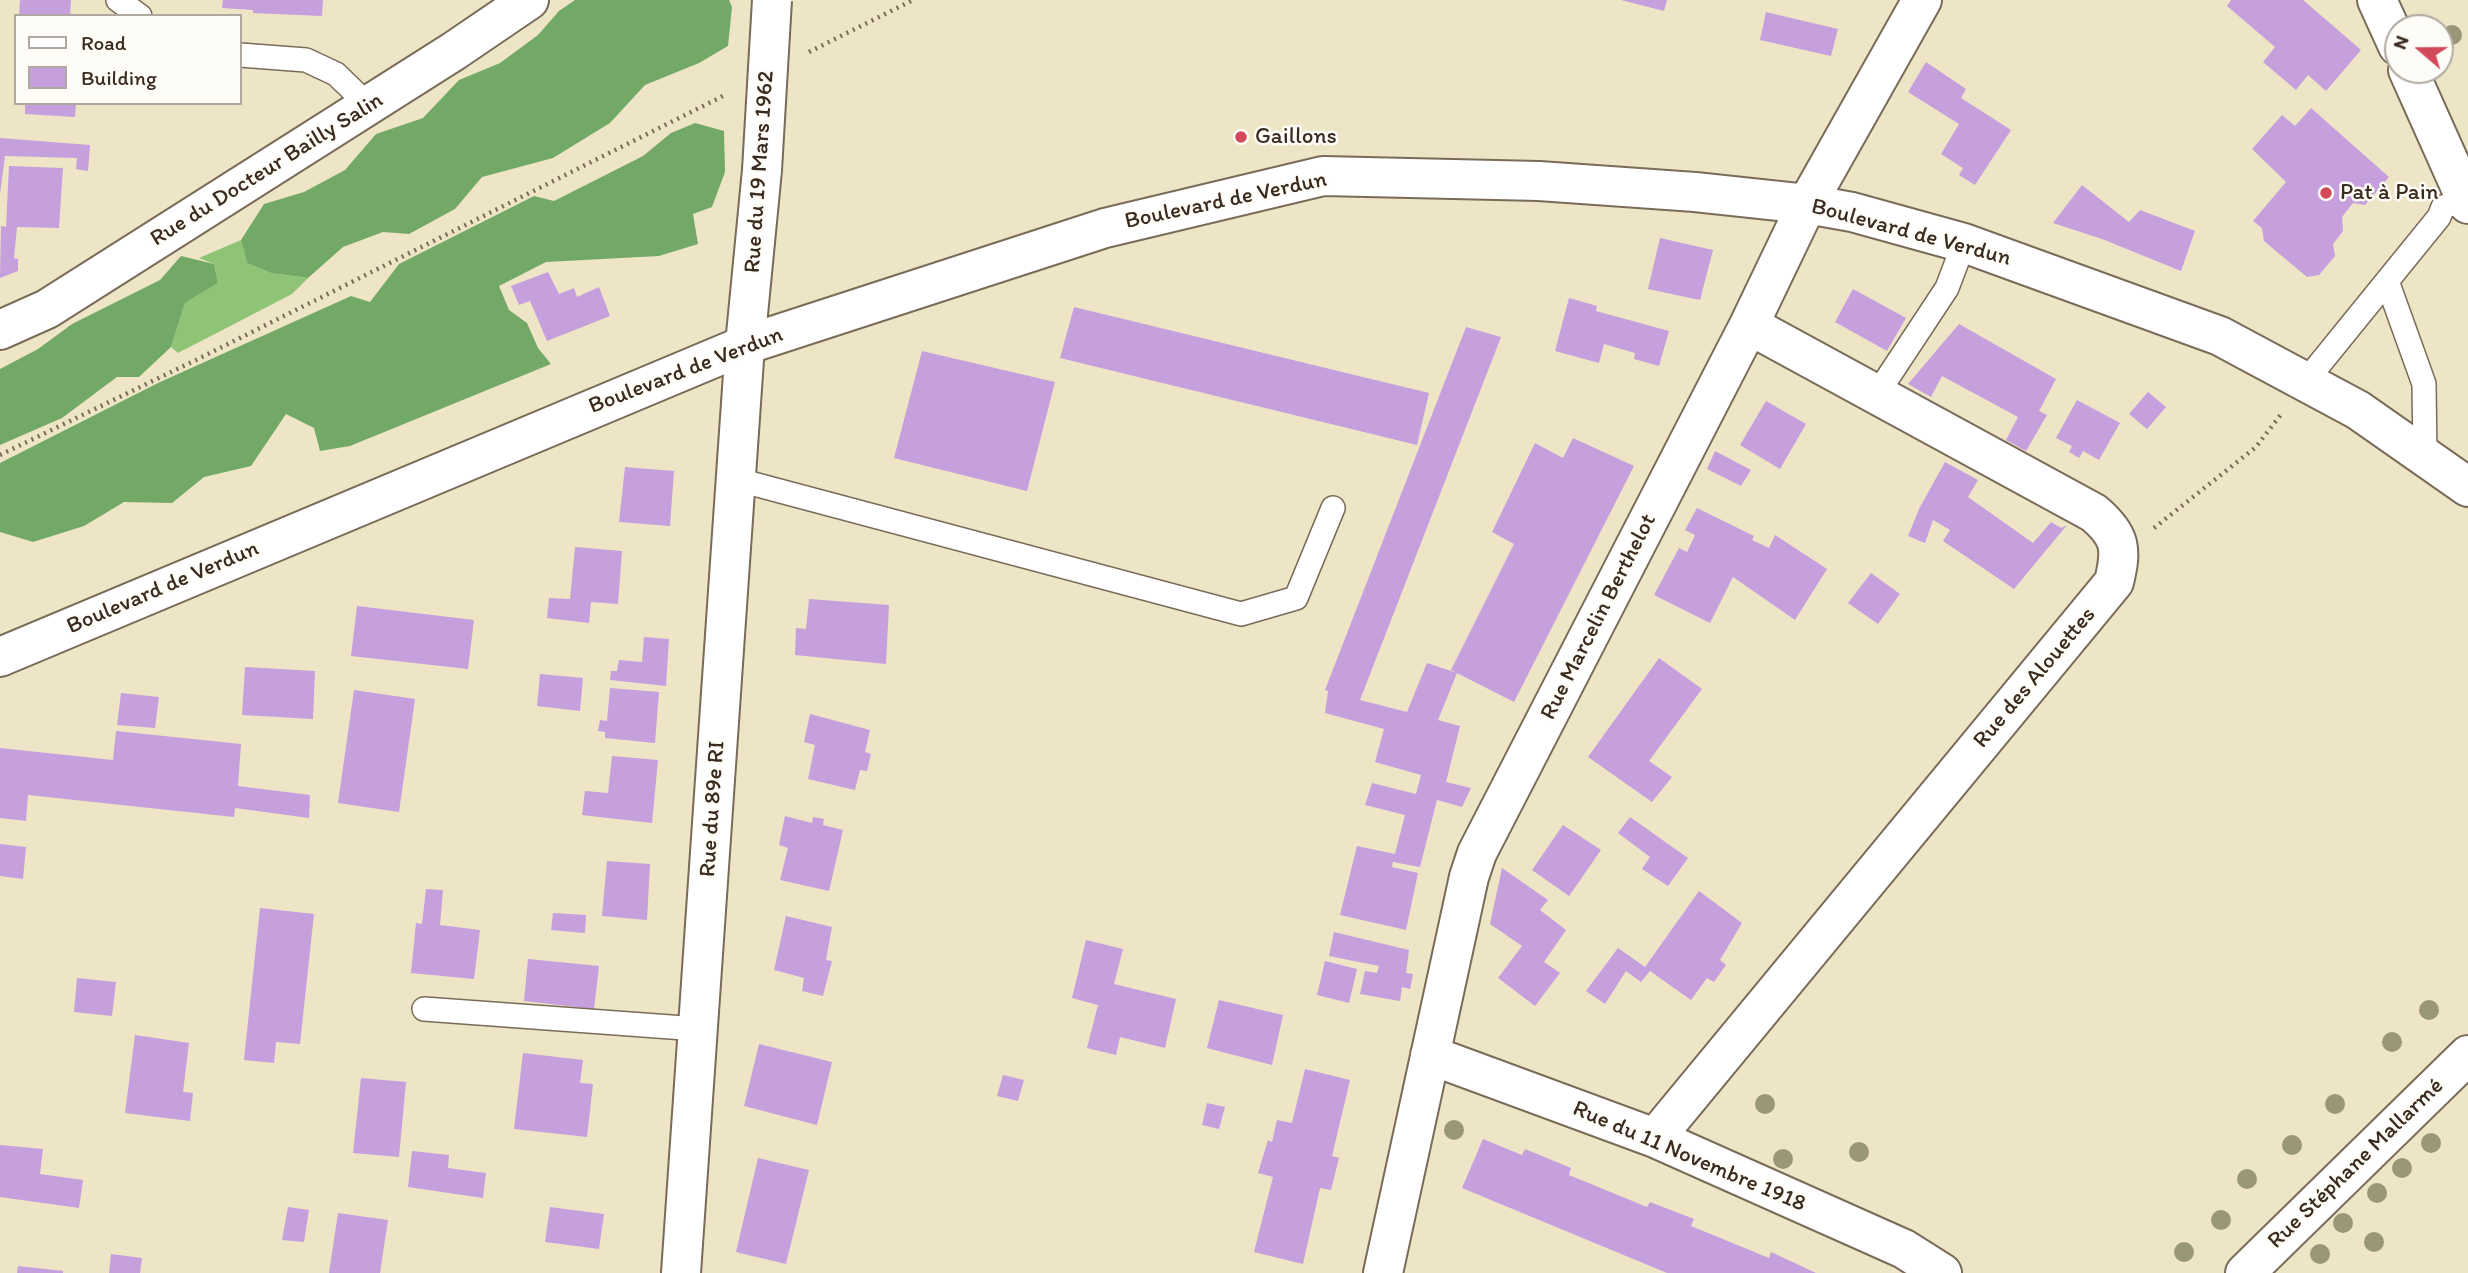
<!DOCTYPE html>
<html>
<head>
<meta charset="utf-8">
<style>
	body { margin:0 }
	#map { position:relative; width:2468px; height:1273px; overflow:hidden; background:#eee5c7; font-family:Itim,sans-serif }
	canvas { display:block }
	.legend { position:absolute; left:14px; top:14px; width:228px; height:91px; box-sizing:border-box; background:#fdfcf7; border:2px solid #afa8a0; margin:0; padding:9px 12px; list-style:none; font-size:21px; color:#3b2a1e }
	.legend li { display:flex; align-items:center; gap:14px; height:35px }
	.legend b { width:35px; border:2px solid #afa8a0 }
	.north { position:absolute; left:2384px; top:14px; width:70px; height:70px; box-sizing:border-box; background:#fdfcf7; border:2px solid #afa8a0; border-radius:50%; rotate:290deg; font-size:19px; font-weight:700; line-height:28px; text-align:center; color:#3b2a1e }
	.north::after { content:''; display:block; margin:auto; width:24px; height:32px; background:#d1495b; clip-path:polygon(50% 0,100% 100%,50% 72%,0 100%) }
</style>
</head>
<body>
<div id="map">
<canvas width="2468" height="1273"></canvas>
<ul class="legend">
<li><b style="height:9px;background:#fff"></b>Road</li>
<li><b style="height:19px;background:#c69fdd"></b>Building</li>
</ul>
<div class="north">N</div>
</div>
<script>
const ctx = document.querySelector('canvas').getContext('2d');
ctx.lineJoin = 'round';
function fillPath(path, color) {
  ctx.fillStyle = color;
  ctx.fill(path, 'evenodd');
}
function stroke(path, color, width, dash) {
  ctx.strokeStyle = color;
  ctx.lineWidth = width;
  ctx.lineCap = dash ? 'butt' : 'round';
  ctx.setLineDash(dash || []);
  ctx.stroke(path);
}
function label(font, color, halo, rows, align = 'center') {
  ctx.font = font + ' Itim,sans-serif';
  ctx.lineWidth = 5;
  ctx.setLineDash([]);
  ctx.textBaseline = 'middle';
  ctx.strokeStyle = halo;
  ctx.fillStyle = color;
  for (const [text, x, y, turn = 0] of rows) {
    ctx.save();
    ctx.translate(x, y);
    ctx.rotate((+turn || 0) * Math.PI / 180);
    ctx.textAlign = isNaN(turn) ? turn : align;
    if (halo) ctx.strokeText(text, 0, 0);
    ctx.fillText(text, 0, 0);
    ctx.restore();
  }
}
fillPath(new Path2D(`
	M241,240L247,263L271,273L308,278L292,294L178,353L171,347L185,303L218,283L214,264L199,258Z`), '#8fc375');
fillPath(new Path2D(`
	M575,0H729L732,7L728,46L699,63L645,85L610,123L553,158L482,177L455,209L409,234L383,232L343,247L308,278L271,273L247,263L241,240L264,204L304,192L345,170L376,134L423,118L459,80L500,63L538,35L559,11Z
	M695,123L724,131L725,172L712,207L693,214L698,244L659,256L546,262L499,286L509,310L527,323L538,348L551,364L350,446L320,451L314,428L286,414L251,466L204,477L172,503L124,502L84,526L33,542L0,532V463L158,383L351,296L370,302L399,264L534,196L554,201L643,156L671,133Z
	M181,256L214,264L218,283L185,303L171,347L139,377H117L62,418L0,445V369L38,349L72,324L160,280Z`), '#73a966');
fillPath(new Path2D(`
	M20,0H71L70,16H19Z
	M223,0H323L322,16L253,13V10L222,8Z
	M1621,0H1667L1664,11Z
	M2231,0H2303L2361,50L2326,91L2308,75L2296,90L2263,62L2275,47L2227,6Z
	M1766,12L1838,29L1831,56L1760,40Z
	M1926,62L1966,89L1961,98L2011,130L1975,185L1959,175L1963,168L1941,154L1959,124L1908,92Z
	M25,103H76L75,117L25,114Z
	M2311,108L2389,177L2365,205L2353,203L2342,217L2343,231L2333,244L2335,256L2319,275L2307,277L2264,241L2262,228L2253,221L2286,182L2252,149L2282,115L2295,126Z
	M0,138L90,145L88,171L76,169L77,158L5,156L0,194Z
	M9,166L63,168L59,228L17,227L14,258L18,259V271L0,278L1,226L6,227Z
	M2082,185L2129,222L2140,210L2195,231L2181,271L2102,239L2053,223Z
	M1660,238L1713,250L1700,300L1648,289Z
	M548,272L559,294L574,288L577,297L599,287L610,316L547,341L530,301L519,305L511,286Z
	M1853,289L1906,318L1887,351L1835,322Z
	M1569,298L1597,306L1596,311L1669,331L1659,366L1634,359L1635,353L1604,344L1599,363L1555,351Z
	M1074,307L1429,393L1417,445L1060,358Z
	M1959,324L2056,379L2039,411L2047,415L2026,451L2006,440L2018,417L1942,376L1931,397L1908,384Z
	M1466,327L1501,337L1360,700L1407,712L1427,663L1457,673L1438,720L1460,726L1446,782L1471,788L1462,807L1437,800L1420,867L1393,862L1392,867L1418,873L1406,930L1340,915L1357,846L1395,854L1405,815L1365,805L1372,783L1416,794L1421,775L1375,762L1384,729L1325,713L1328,691L1325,690Z
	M922,351L1055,382L1027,491L894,458Z
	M2148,392L2166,407L2147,429L2129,414Z
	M2077,400L2120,423L2099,460L2083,451L2079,458L2069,452L2072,446L2056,438Z
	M1766,401L1806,424L1780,469L1740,445Z
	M1573,438L1634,466L1514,702L1451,670L1514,544L1492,532L1535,443L1563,458Z
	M1715,451L1751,470L1741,486L1707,469Z
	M1945,462L1978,480L1968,497L2033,543L2051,522L2061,528L2067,525L2014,589L1943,541L1950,530L1933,520L1925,543L1908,536L1920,507Z
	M625,467L674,471L670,526L619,522Z
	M1697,508L1754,536L1752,540L1769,548L1775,535L1827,569L1795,620L1733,577L1710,623L1654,595L1679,548L1687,552L1695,535L1685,530Z
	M575,547L622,551L618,604L591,602L589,623L547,618L549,598L570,599Z
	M1871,573L1900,594L1878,624L1848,603Z
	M809,599L889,605L886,664L795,655L796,628L806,629Z
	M357,606L474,620L468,669L351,656Z
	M644,637L669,639L666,686L610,680L611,671H617L619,660L642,662Z
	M1659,658L1702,689L1649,761L1672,777L1652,802L1588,757Z
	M245,667L315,671L313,719L242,715Z
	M540,674L583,678L580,711L537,706Z
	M610,688L659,692L655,743L605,738V732L598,731L600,720L607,721Z
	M354,690L415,699L399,812L338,803Z
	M121,693L159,697L155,728L117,725Z
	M810,714L870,730L865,752L871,754L867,771L860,770L855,790L808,779L815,745L804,742Z
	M116,731L241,744L238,786L310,795L309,818L235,808L234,817L28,795L26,821L0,818V748L113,760Z
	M612,756L658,760L652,823L582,815L585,791L608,793Z
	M785,816L812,823L813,817L824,819L823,825L843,830L829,891L780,880L788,848L779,845Z
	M1630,817L1688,858L1668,886L1642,869L1650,857L1618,833Z
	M1563,825L1601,850L1569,896L1532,870Z
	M0,844L26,847L23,879L0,876Z
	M607,861L650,864L647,920L602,916Z
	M1502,868L1548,900L1540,910L1566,930L1544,962L1560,973L1535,1006L1498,978L1522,946L1490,924Z
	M426,889L443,890L440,925L480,930L474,979L411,973L416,923L422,924Z
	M1699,891L1742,923L1720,960L1726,965L1714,982L1707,978L1691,1000L1650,971L1641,982L1626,971L1605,1004L1586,991L1618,948L1645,967Z
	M260,908L314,914L300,1044L276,1042L274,1063L244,1060Z
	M553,913L586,915L585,933L551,930Z
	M786,916L832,927L826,960L832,961L823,996L802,991L804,978L774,970Z
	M1334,932L1409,950L1406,973L1413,974L1410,989L1402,987L1400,1001L1360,994L1365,971L1377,973L1379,966L1329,956Z
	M1086,940L1123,949L1114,984L1176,999L1165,1048L1120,1037L1116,1055L1087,1048L1098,1005L1072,998Z
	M528,959L599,966L594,1009L524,1001Z
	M1325,961L1357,969L1349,1003L1317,995Z
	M77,978L116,982L112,1016L74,1012Z
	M1219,1000L1283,1015L1272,1065L1207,1048Z
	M135,1035L189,1043L183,1092L193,1093L190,1121L125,1113Z
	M759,1044L832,1062L817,1125L744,1106Z
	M523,1053L583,1060L580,1083L593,1084L587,1137L514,1129Z
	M1305,1069L1350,1080L1332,1156L1339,1158L1331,1190L1320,1188L1303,1264L1254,1252L1273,1177L1258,1173L1268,1140L1272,1142L1277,1120L1292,1123Z
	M1003,1075L1024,1080L1018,1101L997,1096Z
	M361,1078L406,1082L399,1157L353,1153Z
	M1207,1103L1225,1107L1219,1129L1202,1125Z
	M1483,1139L1522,1155L1525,1149L1571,1168L1569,1175L1647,1207L1650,1202L1694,1219L1691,1226L1769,1258L1771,1252L1816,1273H1667L1462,1188Z
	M0,1145L43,1149L40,1174L83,1180L79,1208L0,1197Z
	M412,1151L449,1155L448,1168L486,1173L483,1198L408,1187Z
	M758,1158L809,1170L786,1264L736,1252Z
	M288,1207L309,1210L304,1242L282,1240Z
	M550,1207L604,1214L599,1249L545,1242Z
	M338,1213L388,1220L380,1273H329Z
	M111,1254L142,1258L140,1273H109Z
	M18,1266L63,1271V1273H17Z`), '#c69fdd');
const service = new Path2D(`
	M118,0L140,16
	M240,55L306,60L336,74L368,105
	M2387,281L2424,384L2425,457
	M2305,382L2439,217L2443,207L2466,199
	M1877,394L1947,288L1964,243
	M735,479L1241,614L1296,598L1333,508
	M424,1009L698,1029`);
const minor = new Path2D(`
	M1430,1055L1655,1138L1904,1249L1942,1273
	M1655,1138L2114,582C2122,549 2121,536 2094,513L1749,325
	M1383,1273L1469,877L1477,853L1749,325L1807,204
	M2245,1273L2468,1055`);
const tertiary = new Path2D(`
	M2377,0L2398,46
	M2408,70L2468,204
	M1807,204L1922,0
	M0,330L47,309L454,51L529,0
	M681,1273L745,345`);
const secondary = new Path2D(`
	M745,345L762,170`);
const primary = new Path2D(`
	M0,657L745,345L1105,228L1323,176L1539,181L1695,192L1807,204L1852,212L1964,243L2220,336L2358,410L2468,487`);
stroke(service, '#7a6b59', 26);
stroke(minor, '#7a6b59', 42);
stroke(tertiary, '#7a6b59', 42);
stroke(secondary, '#7a6b59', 42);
stroke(primary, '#7a6b59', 42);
stroke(new Path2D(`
	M809,52L913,0
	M0,455L200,358L727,94
	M2154,528L2256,447L2282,413`), '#7a6b59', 4.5, [2, 5]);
stroke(service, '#fff', 23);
stroke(minor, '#fff', 38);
stroke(tertiary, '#fff', 38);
stroke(secondary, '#fff', 38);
stroke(primary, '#fff', 38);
const secondaryBridge = new Path2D(`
	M762,170L772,0`);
stroke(secondaryBridge, '#7a6b59', 42, []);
stroke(secondaryBridge, '#fff', 38);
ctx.fillStyle = '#999778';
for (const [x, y] of [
	[2452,35],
	[2429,1010],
	[2392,1042],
	[1765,1104],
	[2335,1104],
	[1454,1130],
	[2431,1143],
	[2292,1145],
	[1859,1152],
	[1783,1159],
	[2402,1168],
	[2247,1179],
	[2377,1193],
	[2221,1220],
	[2343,1223],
	[2374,1242],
	[2184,1252],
	[2320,1254]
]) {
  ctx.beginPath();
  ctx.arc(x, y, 10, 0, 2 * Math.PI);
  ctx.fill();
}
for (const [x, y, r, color] of [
	[1241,137,7,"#d1495b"],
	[2326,193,7,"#d1495b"]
]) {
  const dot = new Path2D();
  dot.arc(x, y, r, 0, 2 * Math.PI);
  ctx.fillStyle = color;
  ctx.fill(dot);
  stroke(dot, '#fdfcf7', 2.5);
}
label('23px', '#3b2a1e', '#fdfcf7', [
	["Gaillons",1255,137],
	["Pat à Pain",2340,193]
], 'left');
label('23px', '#3b2a1e', '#fdfcf7', [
	["Rue du Docteur Bailly Salin",267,170,-32],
	["Rue du 19 Mars 1962",760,172,-86],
	["Boulevard de Verdun",1226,201,-12],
	["Boulevard de Verdun",1911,233,15],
	["Boulevard de Verdun",686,371,-21],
	["Boulevard de Verdun",163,588,-23],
	["Rue Marcelin Berthelot",1599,617,-63],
	["Rue des Alouettes",2035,678,-50],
	["Rue du 89e RI",713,809,-86],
	["Rue du 11 Novembre 1918",1689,1157,23],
	["Rue Stéphane Mallarmé",2356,1164,-44]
]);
</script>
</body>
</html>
